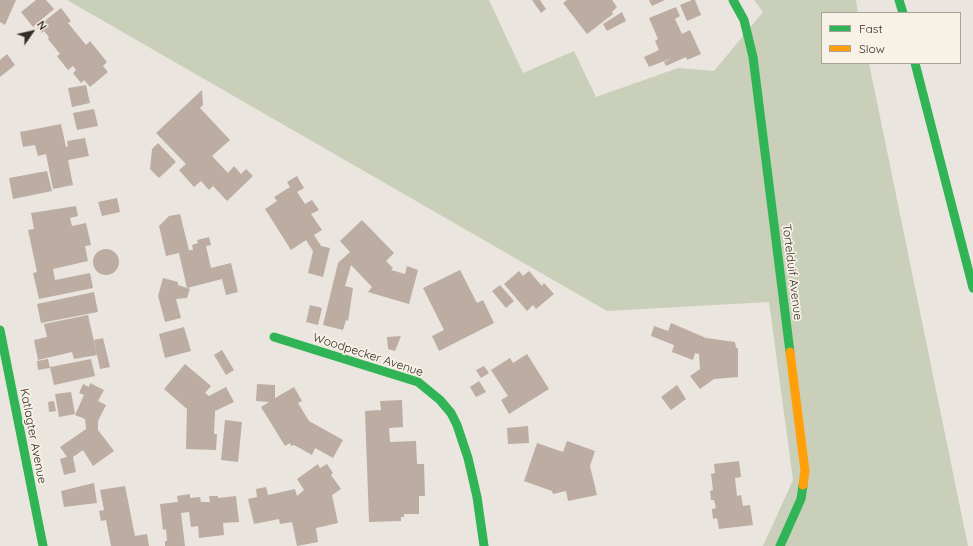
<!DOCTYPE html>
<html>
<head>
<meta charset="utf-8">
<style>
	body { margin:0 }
	#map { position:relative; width:973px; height:546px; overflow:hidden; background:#eae6df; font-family:Quicksand,sans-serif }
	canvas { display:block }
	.legend { position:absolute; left:821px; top:12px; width:140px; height:52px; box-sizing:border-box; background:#f7f1e6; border:1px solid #a9a29a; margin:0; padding:5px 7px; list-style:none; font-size:12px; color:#332c27 }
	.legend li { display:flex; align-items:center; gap:8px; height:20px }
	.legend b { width:20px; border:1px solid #a9a29a }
	.north { position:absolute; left:12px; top:12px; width:40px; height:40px; -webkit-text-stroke:3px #f7f1e6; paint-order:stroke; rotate:56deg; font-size:11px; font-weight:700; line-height:16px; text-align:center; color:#332c27 }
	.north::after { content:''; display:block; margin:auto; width:14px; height:18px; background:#332c27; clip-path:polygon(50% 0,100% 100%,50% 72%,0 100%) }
</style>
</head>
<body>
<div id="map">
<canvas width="973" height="546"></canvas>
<ul class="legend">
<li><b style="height:5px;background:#30b455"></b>Fast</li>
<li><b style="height:5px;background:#ff9f0a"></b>Slow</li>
</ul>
<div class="north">N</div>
</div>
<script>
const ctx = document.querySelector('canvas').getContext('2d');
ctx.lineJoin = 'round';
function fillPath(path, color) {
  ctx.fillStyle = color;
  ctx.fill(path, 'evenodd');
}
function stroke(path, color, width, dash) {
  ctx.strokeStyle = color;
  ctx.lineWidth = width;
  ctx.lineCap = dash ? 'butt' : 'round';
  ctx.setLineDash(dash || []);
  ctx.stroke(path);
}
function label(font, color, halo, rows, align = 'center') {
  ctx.font = font + ' Quicksand,sans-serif';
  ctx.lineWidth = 3.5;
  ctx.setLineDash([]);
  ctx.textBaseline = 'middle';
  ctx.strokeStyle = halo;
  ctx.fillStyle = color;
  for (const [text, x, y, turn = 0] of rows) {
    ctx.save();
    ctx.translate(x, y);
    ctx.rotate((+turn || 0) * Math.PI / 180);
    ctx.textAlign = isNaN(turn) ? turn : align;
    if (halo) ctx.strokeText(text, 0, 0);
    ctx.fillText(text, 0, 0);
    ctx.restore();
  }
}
fillPath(new Path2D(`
	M67,0H489L523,73L574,51L596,97L678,68L714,71L763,12L754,0H856L858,13H822V63H869L968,546H763L793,480L769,302L607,311Z`), '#cacfba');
fillPath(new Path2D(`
	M0,0H16L5,25L0,22Z
	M36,0H46L54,9L33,27L21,12Z
	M532,0H540L546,9L541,13Z
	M567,0H612L617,7L612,12L613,14L587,34L563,3Z
	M649,0H665L652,6Z
	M692,0H695L701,15L687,21L680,5Z
	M676,7L680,16L675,19L682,34L690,30L701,54L687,60L686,57L666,66L664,62L672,58L649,67L644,57L659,50L655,41L658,39L649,18Z
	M61,8L71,21L68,23L86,45L90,41L107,62L103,66L108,72L90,87L84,80L81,83L73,73L76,70L73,66L68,70L57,56L60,54L48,39L49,37L44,31L42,33L37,27Z
	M622,12L626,21L607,31L603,24Z
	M7,54L15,65L0,77V60Z
	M86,85L90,103L72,107L68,88Z
	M202,90L203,105L200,108L230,140L212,156L228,173L234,166L241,174L246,169L253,176L227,201L213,186L209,190L201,181L194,187L179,170L186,164L156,133Z
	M94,109L98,126L77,130L73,113Z
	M61,124L66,147L68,146L67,141L85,138L89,156L68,160L73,185L53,189L46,154L38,156L35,145L23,147L20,132Z
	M158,143L176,162L159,178L150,169L152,149Z
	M47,171L52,191L13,199L9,178Z
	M297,176L304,188L297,192L305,204L312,200L319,210L311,214L322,230L314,235L321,246L330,248L323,277L308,273L313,251L306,240L291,250L265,209L277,201L274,197L290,187L287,182Z
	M117,198L120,212L102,216L98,202Z
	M76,206L78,216L70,218L72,226L86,223L91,245L85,246L88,261L53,269L55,280L90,273L93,288L39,299L33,273L37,272L28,230L34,229L31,213Z
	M180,214L189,250H193L192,245L198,243L197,240L209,237L211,245L206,246L211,268L231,263L238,292L226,295L222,279L187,288L179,253L166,256L159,226L169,216Z
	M362,220L394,253L386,261L393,268L391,270L405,274L407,266L418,270L409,304L368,292L372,287L351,265L345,286L353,288L348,321L346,320L343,330L323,325L338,263L350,252L340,241Z
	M93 262a13 13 0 1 1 26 0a13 13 0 1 1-26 0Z
	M460,270L477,303L483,300L494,323L439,351L432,336L444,330L423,288Z
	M519,271L523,276L529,271L542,286L544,283L554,294L536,309L533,305L527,311L504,284Z
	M163,278L178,282V285L190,289L187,298L176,299L181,318L165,322L158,296Z
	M500,285L514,301L506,308L492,291Z
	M94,292L98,312L41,323L37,304Z
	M310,305L322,308L318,325L306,322Z
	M88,315L97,355L74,359L72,352L38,360L34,340L47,337L44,324Z
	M671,323L706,338L735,342L736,348H738V377L714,379L700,389L690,376L700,369L699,354L695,353L693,360L672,352L674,345L651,336L654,326L668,331Z
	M184,327L191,351L165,358L159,334Z
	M401,336L395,351L388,349L387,337Z
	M103,338L110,367L100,369L94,340Z
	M222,350L234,370L226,375L214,355Z
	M527,354L549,389L509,414L501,400L508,396L491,370L510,358L513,363Z
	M48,359L50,368L38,370L37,361Z
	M91,359L95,376L54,385L50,367Z
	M185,364L211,386L205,393L209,396L226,387L234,402L215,411L214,434H217L216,450L186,449L187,409L164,389Z
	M484,366L489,373L481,378L476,370Z
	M479,381L486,392L476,397L470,387Z
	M90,383L104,390L98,401L106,405L98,421V430L114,451L93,466L83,450L73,457L76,472L64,475L60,459L67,457L60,447L86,429L85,419L75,415L84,395L79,393L83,384L89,387Z
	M257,384L275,385V398L294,387L302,401L298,403L309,421L343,440L333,458L315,448L312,455L294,445L291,446L290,443L285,446L261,407L269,402L256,401Z
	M677,385L686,399L671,410L661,397Z
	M71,392L75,414L59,417L55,394Z
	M402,400L403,427L389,428L390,442L416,441L417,464H424L425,496H419V514H404V517H401V521L369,522L365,411L381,410L380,401Z
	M54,401L56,411L49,412L48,402Z
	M225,420L242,422L238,462L221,460Z
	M528,426L529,443L508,444L507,428Z
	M567,441L595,451L590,466L597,495L568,501L566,491L553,494L552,491L524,481L537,443L563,452Z
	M739,461L741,477L735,478L737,496L741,495L743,506L750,505L753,525L719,529L717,518L713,519L712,509L716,508L714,500H711L710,491L713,490L711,474L715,473L714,464Z
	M318,464L320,468L327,464L333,473L331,475L341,489L332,495L338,523L316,528L318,542L297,546L292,522L280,524L279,519L254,524L248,499L257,497L256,489L266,487L268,495L295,489L297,496L304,490L297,479Z
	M94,483L97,503L64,507L61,491Z
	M125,486L135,536L147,534L149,546H111L106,520L101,521L99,511L104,510L100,490Z
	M190,494V498L200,497L201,502H210L209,496H218V498L236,496L239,522L223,523L224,535L199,538L198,526L191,527L189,512L181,513L185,546H165V541H167L166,529L163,530L160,504L178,502L177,496Z`), '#bcaca2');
stroke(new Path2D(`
	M733,0L744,20L753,57L790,352
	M899,0L903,13
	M915,63L973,288
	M0,330L43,546
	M274,337L418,382L440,400L451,413L457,425L468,458L477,497L484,546
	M780,546L801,499L803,485`), '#30b455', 9);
stroke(new Path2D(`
	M790,352L805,471L803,485`), '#ff9f0a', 9);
label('12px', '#332c27', '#f7f1e6', [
	["Tortelduif Avenue",792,272,83],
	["Woodpecker Avenue",368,355,18],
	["Katlagter Avenue",33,436,79]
]);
</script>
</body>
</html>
